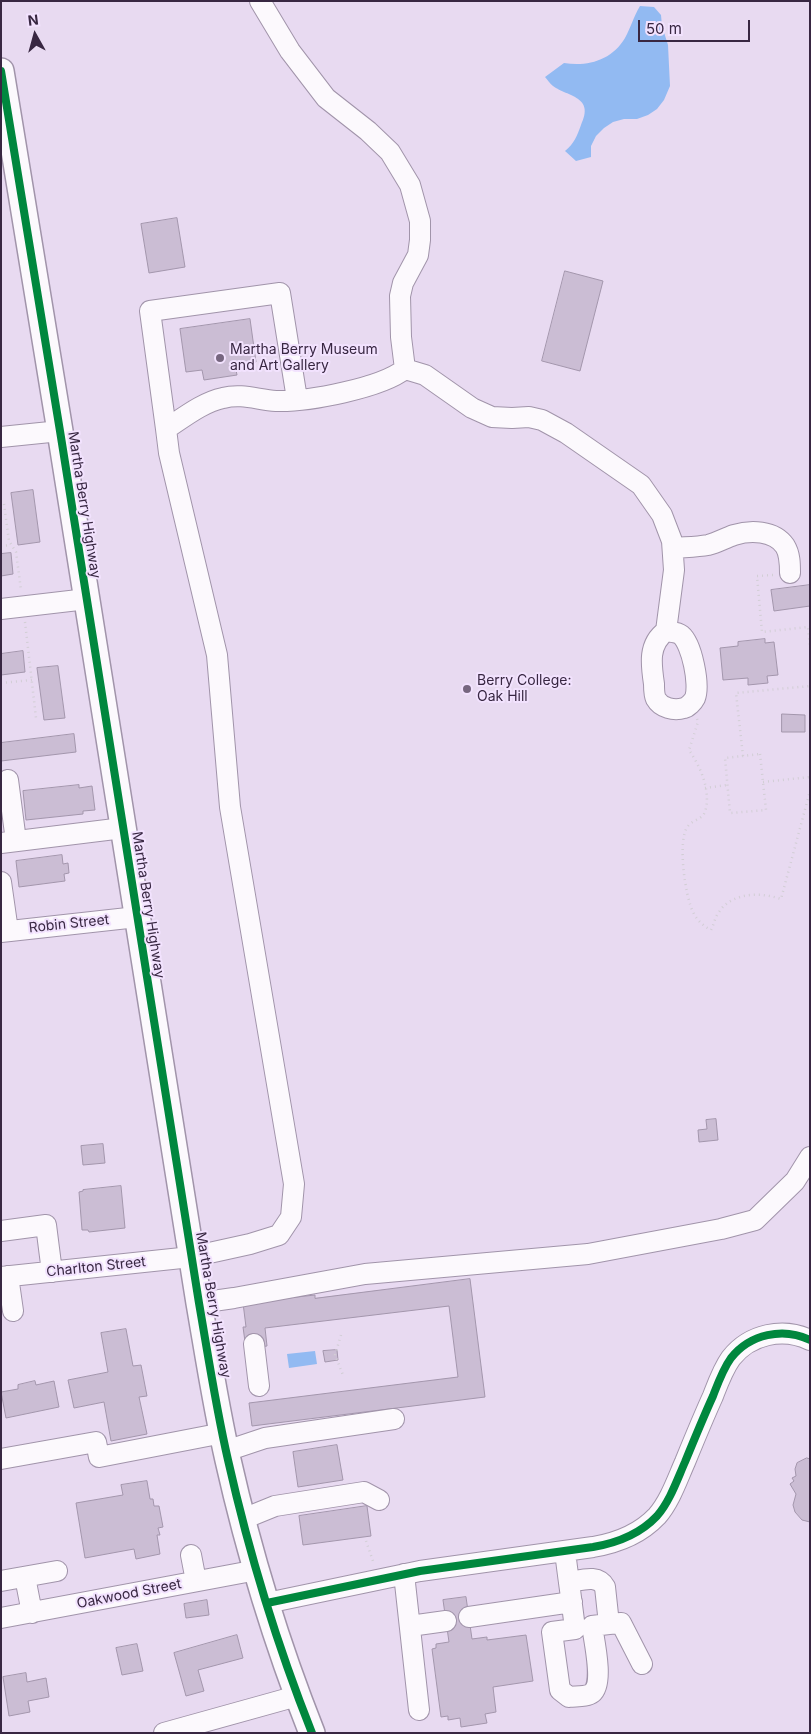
<!DOCTYPE html>
<html>
<head>
<meta charset="utf-8">
<style>
	body { margin:0 }
	#map { position:relative; width:811px; height:1734px; overflow:hidden; background:#e8daf1; font-family:Inter,sans-serif }
	canvas { display:block }
	.frame { position:absolute; inset:0; border:2px solid #382742; pointer-events:none }
	.north { position:absolute; left:10px; top:10px; width:50px; height:50px; -webkit-text-stroke:4px #f2e2fe; paint-order:stroke; rotate:353deg; font-size:14px; font-weight:700; line-height:20px; text-align:center; color:#382742 }
	.north::after { content:''; display:block; margin:auto; width:18px; height:22px; background:#382742; clip-path:polygon(50% 0,100% 100%,50% 72%,0 100%) }
	.scale { position:absolute; left:638px; top:20px; width:112px; height:22px; box-sizing:border-box; border:2px solid #382742; border-top:0; padding-left:6px; font-size:15px; line-height:18px; white-space:nowrap; color:#382742; -webkit-text-stroke:4px #f2e2fe; paint-order:stroke }
</style>
</head>
<body>
<div id="map">
<canvas width="811" height="1734"></canvas>
<div class="frame"></div>
<div class="north">N</div>
<div class="scale">50 m</div>
</div>
<script>
const ctx = document.querySelector('canvas').getContext('2d');
ctx.lineJoin = 'round';
function fillPath(path, color) {
  ctx.fillStyle = color;
  ctx.fill(path, 'evenodd');
}
function stroke(path, color, width, dash) {
  ctx.strokeStyle = color;
  ctx.lineWidth = width;
  ctx.lineCap = dash ? 'butt' : 'round';
  ctx.setLineDash(dash || []);
  ctx.stroke(path);
}
function label(font, color, halo, rows, align = 'center') {
  ctx.font = font + ' Inter,sans-serif';
  ctx.lineWidth = 4;
  ctx.setLineDash([]);
  ctx.textBaseline = 'middle';
  ctx.strokeStyle = halo;
  ctx.fillStyle = color;
  for (const [text, x, y, turn = 0] of rows) {
    ctx.save();
    ctx.translate(x, y);
    ctx.rotate((+turn || 0) * Math.PI / 180);
    ctx.textAlign = isNaN(turn) ? turn : align;
    if (halo) ctx.strokeText(text, 0, 0);
    ctx.fillText(text, 0, 0);
    ctx.restore();
  }
}
fillPath(new Path2D(`
	M640,6L654,7L661,15L662,26L668,45L670,86L664,100L657,109L648,115L637,119H624L613,122L604,128L596,136L591,146V157L576,161L565,151C574,144 577,136 581,125C595,96 568,97 553,86C550,84 547,79 545,77L564,63C588,67 612,60 625,38C631,27 633,18 640,6Z
	M315,1351L317,1364L289,1368L287,1354Z`), '#92baf2');
const building = new Path2D(`
	M177,218L185,267L149,273L141,224Z
	M565,271L603,281L580,371L542,361Z
	M250,319L256,362L235,365L237,375L204,380L202,370L186,372L180,329Z
	M33,490L40,542L18,545L11,493Z
	M11,553L13,574L1,576V554Z
	M810,585V606L774,611L771,590Z
	M765,639V643L774,642L778,675L767,676L768,683L748,685V678L723,680L720,648L738,646V642Z
	M23,651L25,672L1,675V654Z
	M58,666L65,718L44,720L37,668Z
	M782,714L805,715V732H782Z
	M74,734L76,752L1,761V743Z
	M79,785V788L92,786L95,810L83,811V814L26,820L23,791Z
	M62,855L63,864L68,863L69,873L64,874L65,881L19,887L16,861Z
	M716,1119L718,1140L699,1142L698,1130L707,1129L706,1120Z
	M103,1144L105,1163L83,1165L81,1146Z
	M121,1186L125,1228L89,1232L88,1230H82L79,1192L83,1191V1190Z
	M470,1279L485,1397L252,1426L249,1403L458,1377L449,1306L265,1328L267,1346L246,1349L243,1327H246L243,1303L315,1295V1298Z
	M126,1329L133,1366L141,1365L147,1396L139,1397L147,1434L111,1441L104,1402L74,1408L68,1380L108,1372L101,1333Z
	M337,1350L338,1360L325,1362L323,1351Z
	M35,1381L36,1385L54,1381L59,1407L6,1418L1,1392L18,1389V1385Z
	M337,1445L343,1480L298,1487L293,1452Z
	M807,1458L810,1459V1522L802,1520L795,1512L793,1505L796,1494L790,1484L794,1481L792,1478L796,1476L795,1469L797,1463Z
	M147,1481L150,1499H153L154,1506H159L163,1527L158,1528L160,1535H157L160,1554L136,1559L134,1549L85,1558L76,1503L123,1495L121,1485Z
	M367,1506L371,1536L303,1545L299,1516Z
	M466,1597L472,1639L487,1637V1640L526,1635L533,1681L493,1687L496,1712L485,1714L487,1723L461,1727L460,1718L448,1720V1716L441,1717L432,1649L436,1648V1644L449,1642L443,1600Z
	M207,1600L209,1615L186,1618L184,1604Z
	M237,1635L243,1658L198,1670L204,1691L186,1696L174,1653Z
	M137,1644L143,1671L122,1675L116,1648Z
	M26,1673L27,1682L46,1678L49,1697L28,1701L30,1712L9,1716L3,1677Z`);
fillPath(building, '#cbbdd4');
stroke(building, '#a396ac', 1);
const minor = new Path2D(`
	M405,369L425,375L472,408L492,417L512,418L529,417L542,420L566,433L641,485L662,515L672,541L674,570L666,631C648,644 651,664 654,684C654,688 654,695 656,699C661,708 674,711 684,708C688,707 693,702 695,698C700,685 692,644 681,635C677,632 671,632 666,631
	M166,429L150,311L280,293L297,399
	M1,437L60,431
	M673,548C685,547 697,547 708,545C717,543 725,538 734,535C750,530 774,530 785,546C790,554 790,564 790,573
	M1,609L87,599
	M8,780L16,841
	M1,843L123,828
	M1,882L8,931
	M1,932L137,917
	M1,1231L46,1225L52,1272
	M8,1276L13,1311
	M1,1277L191,1257L250,1244L279,1235L291,1217L294,1184L230,807L217,655L169,453L166,429C183,418 203,402 223,398C242,393 258,400 276,401C308,402 381,388 405,369L401,337L400,296L403,283L418,255L420,240V221L410,185L390,152L368,131L326,98L290,51L260,1
	M199,1303L234,1298L365,1274L588,1254L721,1229L755,1220L795,1181L810,1157
	M254,1344L259,1386
	M226,1451L265,1438L394,1419
	M1,1459L96,1442L99,1457L223,1433
	M243,1519L275,1506L364,1492L379,1500
	M565,1551C568,1577 572,1603 575,1629L552,1632L560,1690L569,1697C575,1696 587,1697 592,1693C604,1684 594,1640 592,1626L609,1624L605,1587C598,1574 582,1580 569,1582
	M191,1555L196,1581
	M404,1574L419,1710
	M25,1577L32,1613
	M1,1581L57,1571
	M267,1603L420,1571L593,1547C617,1543 640,1534 657,1516C670,1501 677,1480 685,1462C694,1440 703,1418 713,1396C718,1383 723,1369 731,1358C750,1334 783,1327 810,1340
	M469,1617L572,1602
	M1,1618L257,1570
	M609,1624L621,1623L642,1664
	M410,1626L446,1621
	M164,1733L297,1696`);
const major = new Path2D(`
	M1,71L60,431L199,1303C208,1355 216,1408 228,1460C249,1553 277,1645 312,1733`);
stroke(minor, '#a194aa', 22);
stroke(major, '#a194aa', 28);
stroke(new Path2D(`
	M4,504L9,541L16,552L21,590
	M1,546L11,545
	M773,575L757,576L762,632L808,627L810,647
	M25,622L36,718
	M1,683L32,680
	M697,719L698,722L689,750C700,766 710,788 706,808C704,820 695,818 688,826C677,839 685,896 693,912C697,920 703,926 711,930C714,924 715,917 719,912C732,892 761,892 781,899L810,791
	M760,754L766,810L730,813L725,758Z
	M743,756L736,693L810,686
	M763,782L810,777
	M705,788L727,785
	M341,1335L335,1355L343,1375
	M366,1541L374,1564`), '#d2ced5', 2.5, [1, 4]);
stroke(minor, '#fcf9fd', 20);
stroke(major, '#fcf9fd', 25);
stroke(new Path2D(`
	M1,71L60,431L199,1303C208,1355 216,1408 228,1460C249,1553 277,1645 312,1733
	M267,1603L420,1571L593,1547C617,1543 640,1534 657,1516C670,1501 677,1480 685,1462C694,1440 703,1418 713,1396C718,1383 723,1369 731,1358C750,1334 783,1327 810,1340`), '#00873e', 8);
for (const [x, y, r, color] of [
	[220,358,5,"#76667f"],
	[467,689,5,"#76667f"]
]) {
  const dot = new Path2D();
  dot.arc(x, y, r, 0, 2 * Math.PI);
  ctx.fillStyle = color;
  ctx.fill(dot);
  stroke(dot, '#f2e2fe', 2);
}
label('14px', '#382742', '#f2e2fe', [
	["Martha Berry Museum",230,350],
	["and Art Gallery",230,366],
	["Berry College:",477,681],
	["Oak Hill",477,697]
], 'left');
label('14px', '#382742', '#f2e2fe', [
	["Martha Berry Highway",84,505,81],
	["Martha Berry Highway",148,905,81],
	["Robin Street",69,924,-6],
	["Charlton Street",96,1267,-6],
	["Martha Berry Highway",213,1305,80],
	["Oakwood Street",129,1594,-11]
]);
</script>
</body>
</html>
